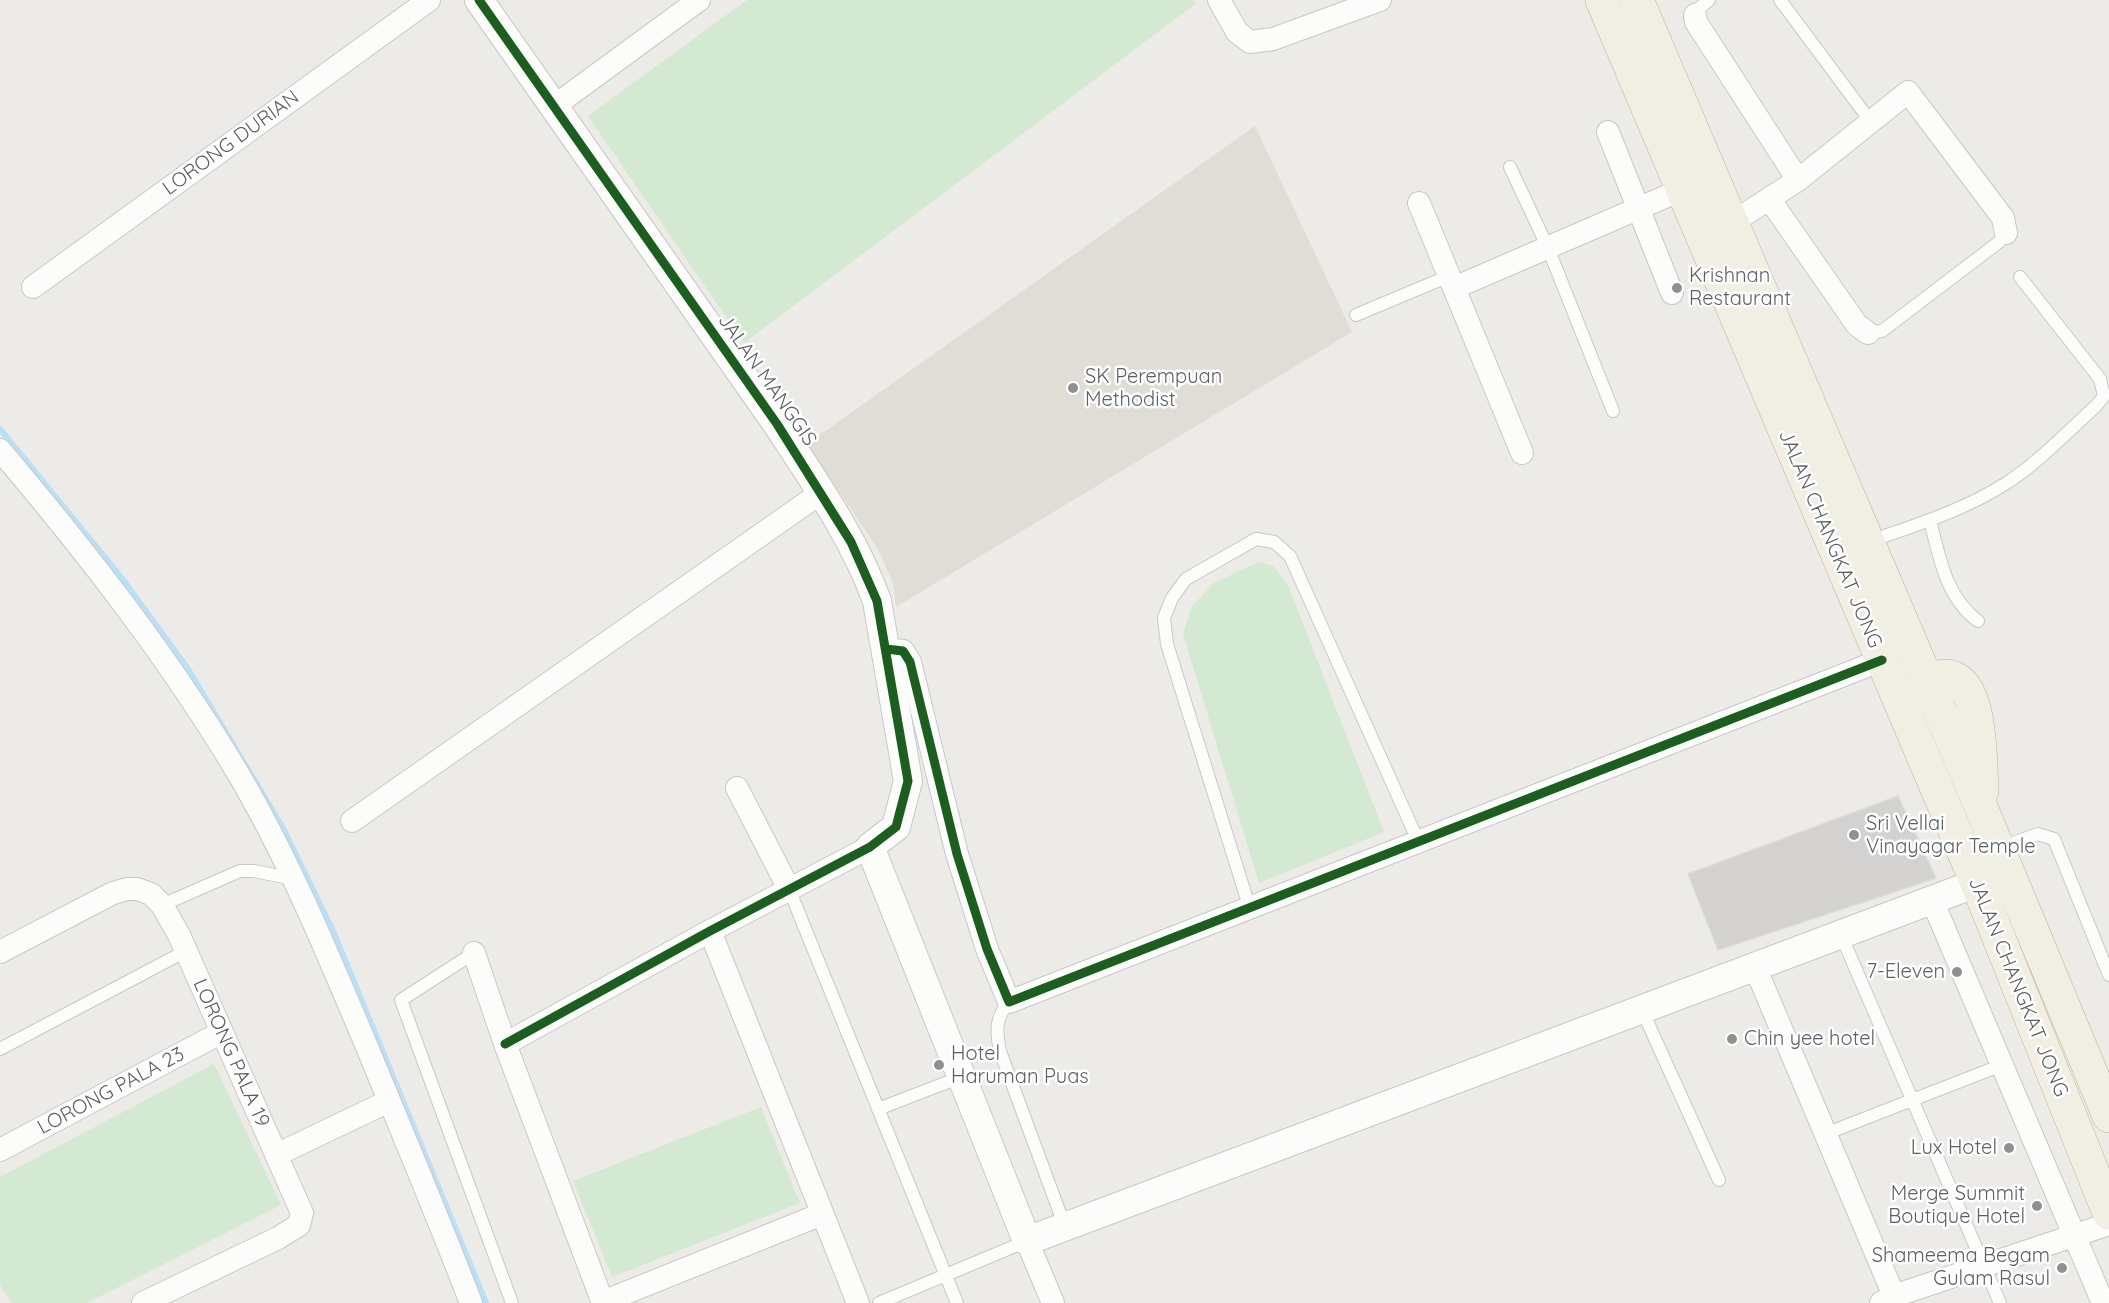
<!DOCTYPE html>
<html>
<head>
<meta charset="utf-8">
<style>
	body { margin:0 }
	canvas { display:block; background:#ecebe7 }
</style>
</head>
<body>
<canvas width="2109" height="1303"></canvas>
<script>
const ctx = document.querySelector('canvas').getContext('2d');
ctx.lineJoin = 'round';
function fillPath(path, color) {
  ctx.fillStyle = color;
  ctx.fill(path, 'evenodd');
}
function stroke(path, color, width, dash) {
  ctx.strokeStyle = color;
  ctx.lineWidth = width;
  ctx.lineCap = dash ? 'butt' : 'round';
  ctx.setLineDash(dash || []);
  ctx.stroke(path);
}
function label(font, color, halo, rows, align = 'center') {
  ctx.font = font + ' Quicksand,sans-serif';
  ctx.lineWidth = 5;
  ctx.setLineDash([]);
  ctx.textBaseline = 'middle';
  ctx.strokeStyle = halo;
  ctx.fillStyle = color;
  for (const [text, x, y, turn = 0] of rows) {
    ctx.save();
    ctx.translate(x, y);
    ctx.rotate((+turn || 0) * Math.PI / 180);
    ctx.textAlign = isNaN(turn) ? turn : align;
    if (halo) ctx.strokeText(text, 0, 0);
    ctx.fillText(text, 0, 0);
    ctx.restore();
  }
}
fillPath(new Path2D(`
	M1255,126L1352,332L896,607L893,583L878,549L807,444Z`), '#e0ddd6');
fillPath(new Path2D(`
	M747,0H1193L1195,4L744,343L588,116Z
	M1258,562L1273,566L1288,585L1384,832L1259,883L1183,634L1192,606L1214,583Z
	M214,1064L281,1205L87,1303H12L0,1285V1177Z
	M761,1107L800,1203L612,1277L573,1181Z`), '#d4e9d2');
stroke(new Path2D(`
	M0,429L124,581L188,669L283,828L333,931L486,1303`), '#bae0f8', 6);
const building = new Path2D(`
	M1898,796L1936,878L1718,950L1688,874Z`);
fillPath(building, '#d3d2d0');
stroke(building, '#dcdad6', 1.5);
const service = new Path2D(`
	M1780,0L1871,122
	M1695,15L1698,9L1709,0
	M1510,167L1548,248L1613,411
	M1356,315L1449,276
	M1868,333L1882,331L1999,242L2006,233
	M1930,520C1939,556 1946,598 1978,621
	M1870,541C1916,525 1964,510 2005,484C2038,463 2067,432 2096,406L2104,396L2100,379L2020,277
	M1999,848L2038,834L2054,839L2109,975
	M789,889L957,1303
	M162,905L240,871H254L294,879
	M1250,909L1167,644L1164,618L1172,598L1186,579L1256,539L1274,542L1290,556L1419,843
	M1841,935L2000,1303
	M474,953L401,1000L512,1303
	M1009,1002C995,1018 996,1031 1000,1051L1065,1227
	M1642,1010L1719,1180
	M0,1049L186,951
	M878,1109L961,1077
	M1825,1134L2002,1065
	M879,1303L1027,1241`);
const minor = new Path2D(`
	M1219,0L1237,32L1250,42L1273,39L1380,0
	M1695,15L1696,22L1798,180
	M553,107L699,0
	M1608,132L1672,293
	M1770,200L1857,325L1868,333
	M1419,203L1522,453
	M1730,224L1798,180L1908,92L2003,218L2006,233
	M33,287L429,0
	M1454,288L1681,190
	M0,450C87,553 170,659 239,775C290,862 328,955 367,1047C402,1132 438,1217 471,1303
	M886,649L903,651L910,662L957,854L987,949L1009,1002L1882,660
	M737,788L789,889
	M352,821L822,492
	M1932,900L2103,1303
	M710,931L858,1303
	M0,952L113,893L127,889H137L151,894L162,905L179,935L302,1213L299,1225L278,1238L143,1303
	M474,953L505,1044L603,1303
	M1755,967L1897,1303
	M505,1044L710,931L870,847
	M0,1150L222,1032
	M276,1155L389,1101
	M1027,1241L1053,1303
	M603,1302L822,1214
	M1881,1303L1894,1296L2109,1224`);
const tertiary = new Path2D(`
	M479,0L777,424C814,481 854,537 877,601L908,781L896,827L870,847L1027,1241L1977,883`);
const trunk = new Path2D(`
	M1602,0L1977,883L2109,1213
	M1637,0L1983,812L2109,1116
	M1918,700C1919,689 1927,679 1938,677C1984,665 1980,764 1982,791`);
stroke(service, '#c7c8c7', 14);
stroke(minor, '#c7c8c7', 24);
stroke(tertiary, '#c7c8c7', 30);
stroke(trunk, '#c4b393', 34);
stroke(service, '#fcfcfb', 12);
stroke(minor, '#fcfcfb', 22);
stroke(tertiary, '#fcfcfb', 28);
stroke(trunk, '#f1eee4', 33);
stroke(new Path2D(`
	M479,0L777,424L851,542L877,601L908,781L896,827L870,847L710,931L505,1044
	M886,649L903,651L910,662L957,854L987,949L1009,1002L1882,660`), '#1b5e20', 9);
for (const [x, y, r, color] of [
	[1677,288,6,"#8e9192"],
	[1073,388,6,"#8e9192"],
	[1854,835,6,"#8e9192"],
	[1957,972,6,"#8e9192"],
	[1732,1039,6,"#8e9192"],
	[939,1065,6,"#8e9192"],
	[2009,1148,6,"#8e9192"],
	[2037,1206,6,"#8e9192"],
	[2062,1268,6,"#8e9192"]
]) {
  const dot = new Path2D();
  dot.arc(x, y, r, 0, 2 * Math.PI);
  ctx.fillStyle = color;
  ctx.fill(dot);
  stroke(dot, '#fff', 2);
}
label('20px', '#5c6065', '#fff', [
	["LORONG DURIAN",231,143,-36],
	["JALAN MANGGIS",767,380,55],
	["JALAN CHANGKAT JONG",1830,539,67],
	["JALAN CHANGKAT JONG",2018,987,68],
	["LORONG PALA 19",231,1053,66],
	["LORONG PALA 23",111,1091,-28]
]);
label('20px', '#5c6065', '#fff', [
	["Krishnan",1689,276],
	["Restaurant",1689,299],
	["SK Perempuan",1085,377],
	["Methodist",1085,400],
	["Sri Vellai",1866,824],
	["Vinayagar Temple",1866,847],
	["7-Eleven",1945,972,"right"],
	["Chin yee hotel",1744,1039],
	["Hotel",951,1054],
	["Haruman Puas",951,1077],
	["Lux Hotel",1997,1148,"right"],
	["Merge Summit",2025,1194,"right"],
	["Boutique Hotel",2025,1217,"right"],
	["Shameema Begam",2050,1256,"right"],
	["Gulam Rasul",2050,1279,"right"]
], 'left');
</script>
</body>
</html>
